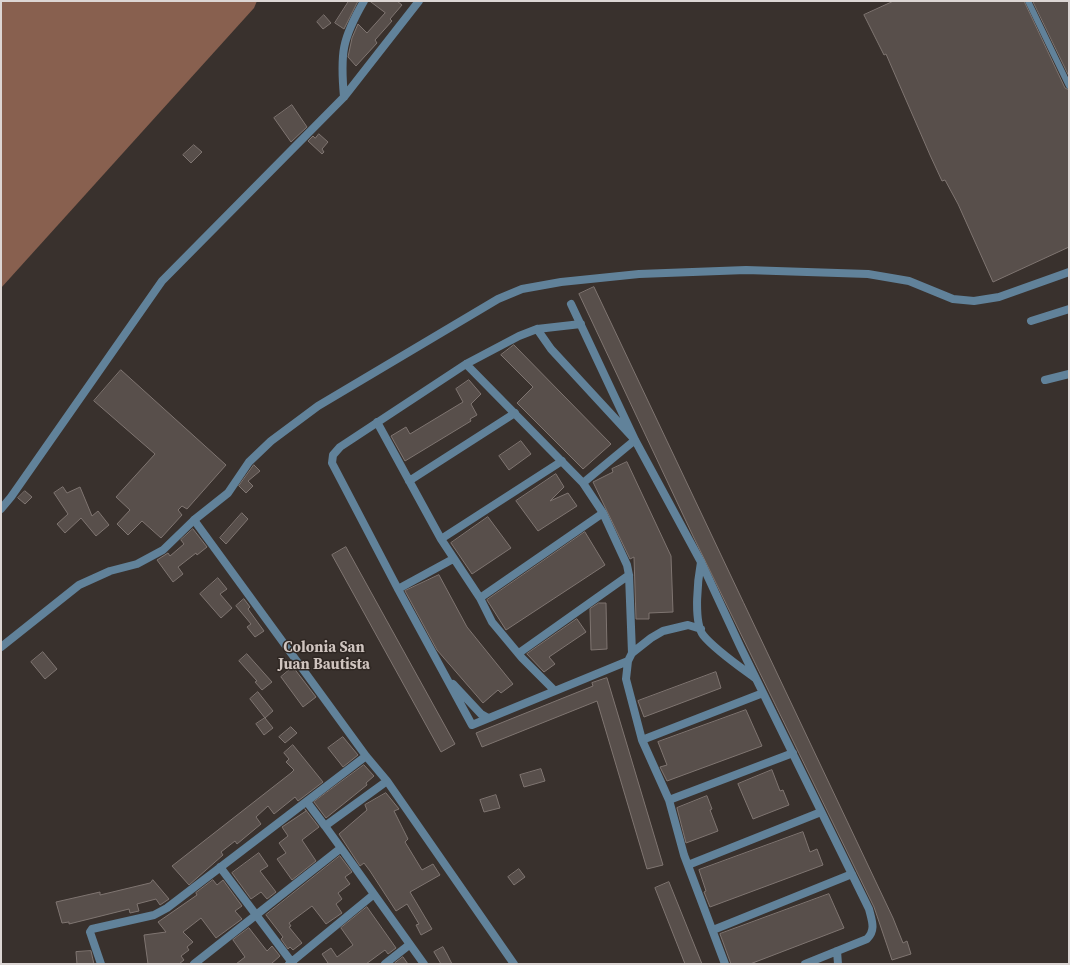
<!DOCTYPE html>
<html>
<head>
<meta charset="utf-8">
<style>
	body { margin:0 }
	#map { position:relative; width:1070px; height:965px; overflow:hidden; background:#39312d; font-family:"Source Serif 4",serif }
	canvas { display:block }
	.frame { position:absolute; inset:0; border:2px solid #dcd6d4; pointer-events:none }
</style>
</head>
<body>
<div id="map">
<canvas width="1070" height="965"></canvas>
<div class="frame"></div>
</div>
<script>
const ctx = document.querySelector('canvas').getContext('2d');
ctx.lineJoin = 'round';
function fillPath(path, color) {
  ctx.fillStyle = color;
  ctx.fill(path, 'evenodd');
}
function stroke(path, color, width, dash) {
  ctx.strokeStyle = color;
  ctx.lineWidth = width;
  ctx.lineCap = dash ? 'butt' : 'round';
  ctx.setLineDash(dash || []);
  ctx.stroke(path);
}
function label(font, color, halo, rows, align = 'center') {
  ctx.font = font + ' "Source Serif 4",serif';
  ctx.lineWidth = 3;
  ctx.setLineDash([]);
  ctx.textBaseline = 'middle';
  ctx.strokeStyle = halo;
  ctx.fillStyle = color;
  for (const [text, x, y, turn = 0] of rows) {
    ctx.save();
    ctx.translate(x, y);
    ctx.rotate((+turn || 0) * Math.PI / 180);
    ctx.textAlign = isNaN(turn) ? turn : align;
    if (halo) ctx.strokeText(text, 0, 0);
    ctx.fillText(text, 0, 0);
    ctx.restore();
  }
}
fillPath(new Path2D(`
	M1,1H257L254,8L1,288Z`), '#88604f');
const building = new Path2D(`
	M349,1H358L344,29L335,23Z
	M370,1H397L402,5L390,19L392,21L375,40L377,43L356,66L348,57L352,38L358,24L367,33L385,13Z
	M894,1H1024L1065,88L1069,90V247L993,282L958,204L945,180L942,181L930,155L886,54L884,55L864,15Z
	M1033,1H1069V76Z
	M324,15L331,23L323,29L317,22Z
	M292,105L307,127L291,142L274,118Z
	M319,134L328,142L322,149L324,152L322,154L308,141L313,136L315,138Z
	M194,145L202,152L191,163L183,155Z
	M594,287L893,918L903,943L907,941L911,954L892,960L874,907L693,536L579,294Z
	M514,345L611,444L583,469L517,403L533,387L501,355Z
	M121,370L226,465L187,509L182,506L178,510L182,515L161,538L142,521L128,535L117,524L130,510L116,497L155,454L94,401Z
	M469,380L481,394L471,404L477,415L470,419L471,421L405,461L391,436L406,427L410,434L463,402L456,389Z
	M521,441L531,454L509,470L499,456Z
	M627,462L671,556L673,612L649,613V619H636L634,557L630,559L593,482L613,472L612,469Z
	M254,465L260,471L248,481L253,486L246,493L239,486Z
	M556,474L564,487L550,501L568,493L577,506L538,531L516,501Z
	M63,487L67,493L80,487L92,516L98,511L109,525L96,536L81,518L65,533L57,524L68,514L54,493Z
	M25,491L32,497L25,504L18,498Z
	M242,513L248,519L226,544L220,538Z
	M488,517L511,548L472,574L451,543Z
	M193,529L207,547L197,555L196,553L178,567L183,574L173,582L157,560L168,553L170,556L184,544L181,540Z
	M585,532L605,565L506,630L487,600Z
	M346,547L455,744L441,752L332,555Z
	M439,575L467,627L513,684L501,693L498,690L483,703L437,650L405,591Z
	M218,578L227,589L220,594L232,608L221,618L200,594Z
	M244,599L250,607L248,609L264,631L255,637L247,627L251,624L236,606Z
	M599,603H606L607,649L591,650L590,609Z
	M577,619L586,632L549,657L555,664L544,672L527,654Z
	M43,652L57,669L45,679L31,662Z
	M247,654L272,682L262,690L255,682L257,681L239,661Z
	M293,667L316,697L303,707L281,677Z
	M716,672L721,688L644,717L638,701Z
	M607,678L663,865L647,869L597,701L482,747L476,733L593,686L592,683Z
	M258,692L273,711L265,718L250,699Z
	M746,710L762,746L667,781L660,767L667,765L658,742Z
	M265,718L273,728L264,735L256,724Z
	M291,727L297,733L285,743L279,737Z
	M343,737L358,755L343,767L328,748Z
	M293,745L323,782L298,801L295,797L274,814L268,806L256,817L261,824L237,844L235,841L221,852L223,855L189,885L172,866L291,773L294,770L286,762L289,759L284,753Z
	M364,765L374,776L366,783L367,785L326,818L314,802Z
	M541,769L545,781L524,787L520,775Z
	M772,770L780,791L783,790L789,805L753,819L738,784Z
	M386,793L399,809L394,811L408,839L405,842L422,870L433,864L440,875L410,892L432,929L421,935L416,925L419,924L407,904L396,911L370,871L364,863L360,866L339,834L367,810L365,805Z
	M496,795L500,808L484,812L480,800Z
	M707,796L712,809L710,810L718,831L686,843L677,808Z
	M305,809L319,827L302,840L316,861L292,880L277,859L286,853L279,843L288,836L282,827L306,811Z
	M803,832L810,852L817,849L823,865L710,907L704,892L706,891L699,870Z
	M259,853L268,866L260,871L276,892L267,899L261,892L251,899L232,873Z
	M340,856L352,872L345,877L350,884L338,893L342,899L336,904L342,913L326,924L312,906L289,923L291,926L289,927L302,943L293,950L290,947L288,949L281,939L283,937L266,915Z
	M519,869L525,877L514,885L508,877Z
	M153,880L169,899L160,905L156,899L137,904L139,911L130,913L129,909L69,924V922L62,923L56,902L100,892V895L150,883Z
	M213,880L217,885L223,880L242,906L235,911L242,919L216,938L201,918L183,932L193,942L187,947L189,950L181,956L184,960L179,964H148L144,935L166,932L158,922L197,895L196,893Z
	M669,882L702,964H685L655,888Z
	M829,894L844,928L750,964H731L720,934Z
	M367,907L396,948L388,954L385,950L366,964H326L328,963L322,954L331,948L337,957L353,945L341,928Z
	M249,928L267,951L272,946L280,956L271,964H236L245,957L233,940Z
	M443,947L447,954L452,964H441L434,952Z
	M91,951L94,964H77L76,952Z
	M403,957L408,964H395V963Z`);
fillPath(building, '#584f4b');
stroke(building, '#7f7571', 1);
stroke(new Path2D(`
	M1028,1L1069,86`), '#61829a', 6);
stroke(new Path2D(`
	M344,97C340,53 342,39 364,1
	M571,304L635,440L701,562L740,646L869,909C872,921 876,930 867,939L805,964
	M1031,321L1069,309
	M581,324L537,329L519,336L466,364L340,447L333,455L332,463L398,589L472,725L628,661
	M537,329L551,349L635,440L583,483
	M466,364L583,483L603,513L627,565L629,575L632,653
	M1045,380L1069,374
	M377,422L441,539L480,598L492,622L522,658L555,691
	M409,481L515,413
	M1,509L11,497L162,281L344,97L419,1
	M194,520L366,756L387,781L514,964
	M441,539L562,461
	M701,562C698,578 693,621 703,635C714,649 740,667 755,678
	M398,589L453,559
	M480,598L603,513
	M701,629L688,625L663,631L651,638L632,653L628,661L626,679L642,740L669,800L684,855L725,964
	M519,653L629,575
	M453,684L481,714L488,718
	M642,740L763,693
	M669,800L793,753
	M307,802L325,826
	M341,848L424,964
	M688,865L821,812
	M220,867L293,964
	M713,930L852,874
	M837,951L838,964
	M101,964L90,932L92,929L154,915L167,908L366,756
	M194,964L341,848L325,826L387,781
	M289,964L373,895
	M385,964L409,945`), '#61829a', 8);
stroke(new Path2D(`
	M1,647L79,585L110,571L137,564L163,550L194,520L228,493L249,462L271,441L318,406L498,299L522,289L561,282L639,274L746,270L868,274L909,281L953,299L974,301L999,297L1069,272`), '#61829a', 8);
label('bold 15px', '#cfc4bf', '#2f2723', [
	["Colonia San",324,648],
	["Juan Bautista",324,665]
]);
</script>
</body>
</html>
